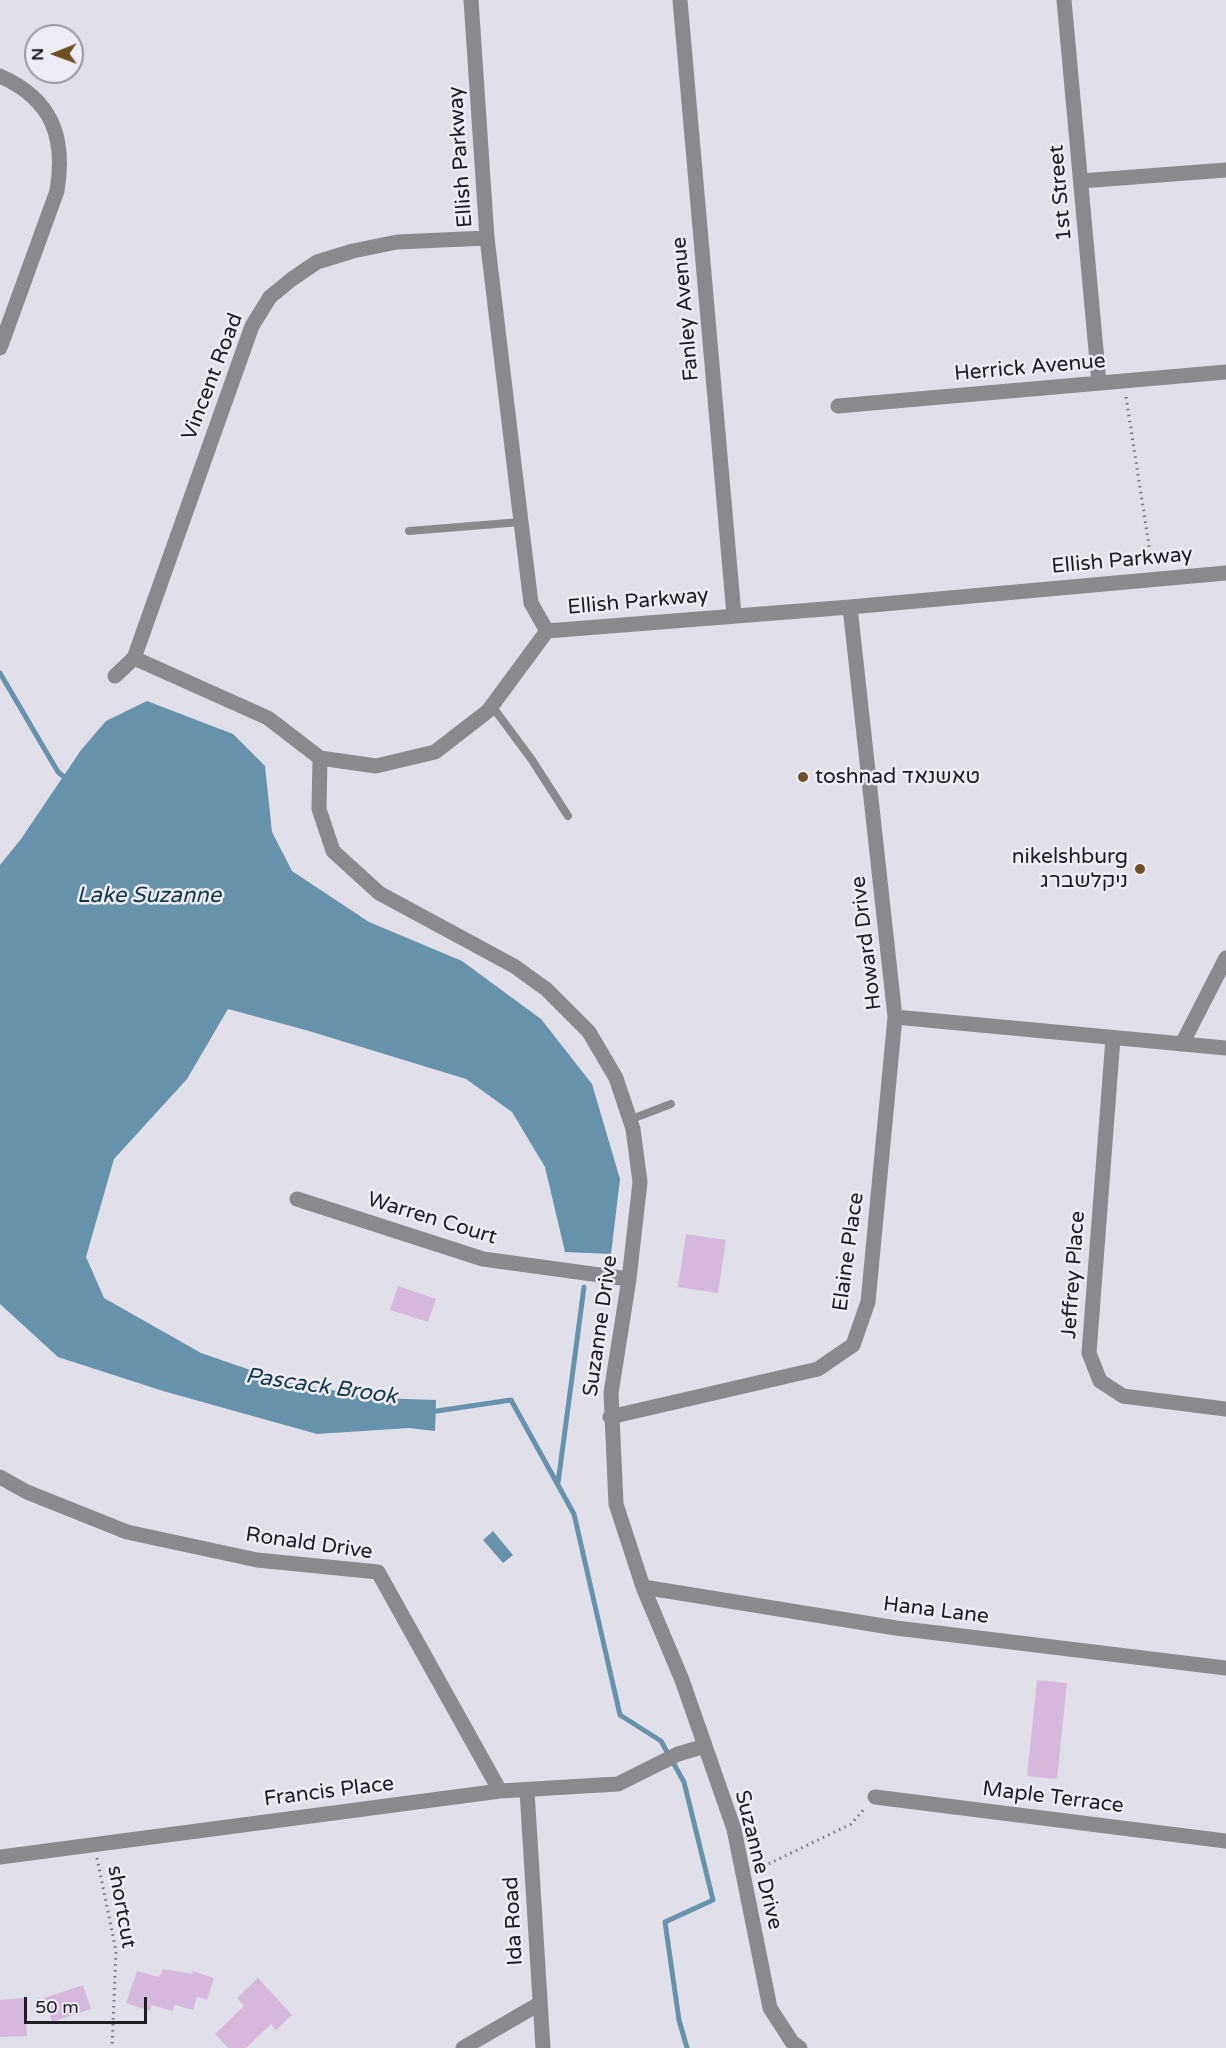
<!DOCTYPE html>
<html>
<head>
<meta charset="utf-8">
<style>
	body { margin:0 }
	#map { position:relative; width:1226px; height:2048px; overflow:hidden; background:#e1e0ea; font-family:"Varela Round",sans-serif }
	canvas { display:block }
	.north { position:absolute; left:24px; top:24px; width:60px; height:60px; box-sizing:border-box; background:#eeedf7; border:2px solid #9a99a1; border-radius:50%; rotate:269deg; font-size:16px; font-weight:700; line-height:24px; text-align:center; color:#1d1c20 }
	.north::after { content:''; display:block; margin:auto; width:21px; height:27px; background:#6f5025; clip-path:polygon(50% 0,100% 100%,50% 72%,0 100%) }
	.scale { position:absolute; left:24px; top:1997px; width:123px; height:27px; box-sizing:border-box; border:3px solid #1d1c20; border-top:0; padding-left:8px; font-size:18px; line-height:21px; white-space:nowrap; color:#1d1c20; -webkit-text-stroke:4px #eeedf7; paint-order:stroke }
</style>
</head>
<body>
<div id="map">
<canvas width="1226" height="2048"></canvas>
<div class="north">N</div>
<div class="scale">50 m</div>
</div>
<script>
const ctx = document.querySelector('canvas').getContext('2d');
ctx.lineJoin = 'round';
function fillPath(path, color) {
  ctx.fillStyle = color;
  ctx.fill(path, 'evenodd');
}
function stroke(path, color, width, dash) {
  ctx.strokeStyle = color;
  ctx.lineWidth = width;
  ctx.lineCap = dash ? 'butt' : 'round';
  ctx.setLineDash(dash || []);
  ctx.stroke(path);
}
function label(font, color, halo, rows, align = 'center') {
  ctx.font = font + ' "Varela Round",Heebo,sans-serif';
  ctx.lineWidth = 5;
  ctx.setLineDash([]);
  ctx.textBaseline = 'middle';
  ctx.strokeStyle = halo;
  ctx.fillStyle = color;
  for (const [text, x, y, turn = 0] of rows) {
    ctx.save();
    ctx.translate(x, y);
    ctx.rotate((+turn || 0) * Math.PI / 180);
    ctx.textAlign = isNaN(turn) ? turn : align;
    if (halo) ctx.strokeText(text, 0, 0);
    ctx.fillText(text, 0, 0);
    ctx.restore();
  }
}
fillPath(new Path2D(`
	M147,701L233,734L265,766L272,832L292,871L369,922L462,961L541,1019L592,1084L620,1179L611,1254L565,1252L545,1167L512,1112L466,1079L309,1031L228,1009L187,1079L114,1159L86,1257L104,1298L201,1353L285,1382L378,1398L436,1400L435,1431L409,1428L317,1434L163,1391L58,1357L0,1304V865L21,839L81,750L106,721Z
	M493,1531L513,1555L503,1563L483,1540Z`), '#6792ac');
stroke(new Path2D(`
	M0,673L58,772L68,780
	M430,1412L511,1400L574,1514L620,1715L661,1741L684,1782L713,1900L665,1922L679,2020L687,2048
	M558,1483L584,1287`), '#6792ac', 5);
fillPath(new Path2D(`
	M686,1234L726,1240L718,1293L678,1287Z
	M398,1286L436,1299L428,1322L390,1310Z
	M1037,1680L1067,1683L1057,1779L1027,1776Z
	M163,1969L193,1974L192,1971L214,1978L207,2000L197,1997L193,2010L175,2005L172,2011L152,2005L150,2011L126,2003L137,1971L159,1977Z
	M258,1978L292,2015L276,2030L271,2024L246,2048H228L215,2034L244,2006L237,1998Z
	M83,1985L91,2009L52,2022L44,1998Z
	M25,1998L27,2036L0,2037V2000Z`), '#d7b8dd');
stroke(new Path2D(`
	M1126,397L1152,565
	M97,1858L116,1951L112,2048
	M758,1869L851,1824L866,1807`), '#77767d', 3, [1.5, 4.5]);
stroke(new Path2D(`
	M409,531L521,522
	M492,706L532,760L568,816
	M629,1120L671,1104`), '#888a8d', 8);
stroke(new Path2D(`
	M471,0L487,238L521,522L531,603L547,631
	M680,0L734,615
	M1064,0L1099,383
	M0,76C52,99 66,137 57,191L0,348
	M1081,181L1226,170
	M487,238L397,242L353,251L317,262L292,279L270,297L252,326L134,658L268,718L320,758L376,766L435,752L488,711L547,631
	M838,406L1226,372
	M850,607L895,1017L1226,1048
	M547,631L850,607L1226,573
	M115,676L134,658
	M320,758L319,809L333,851L379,893L514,966L546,989L589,1032L616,1078L633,1129L640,1182L629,1279L611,1393L616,1504L643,1587L682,1680L734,1829L770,2008L792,2042L800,2048
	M1113,1038L1089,1353L1100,1381L1123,1396L1226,1409
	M1182,1044L1226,958
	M297,1199L483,1259L629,1279
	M610,1417L818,1369L853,1345L868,1302L895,1017
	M0,1477L27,1492L127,1532L257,1560L378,1572L500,1791
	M643,1587L896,1628L1226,1668
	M527,1791L543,2048
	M875,1797L1226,1841
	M0,1857L500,1791L618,1784L678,1754L705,1746
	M463,2048L539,2004`), '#888a8d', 15);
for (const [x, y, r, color] of [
	[803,777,6,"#6f5025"],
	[1140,869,6,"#6f5025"]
]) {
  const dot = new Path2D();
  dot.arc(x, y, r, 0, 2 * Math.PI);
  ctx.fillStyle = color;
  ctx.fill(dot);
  stroke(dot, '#eeedf7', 2);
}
label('21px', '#1d1c20', '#eeedf7', [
	["Ellish Parkway",461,157,-94],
	["1st Street",1061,193,-95],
	["Fanley Avenue",686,309,-95],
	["Herrick Avenue",1030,368,-5],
	["Vincent Road",213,377,-69],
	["Ellish Parkway",1122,561,-5],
	["Ellish Parkway",638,602,-5],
	["Howard Drive",867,943,-97],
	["Warren Court",432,1219,17],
	["Elaine Place",849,1252,-82],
	["Jeffrey Place",1074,1275,-86],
	["Suzanne Drive",601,1326,-82],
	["Ronald Drive",309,1544,8],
	["Hana Lane",936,1611,7],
	["Francis Place",329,1792,-7],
	["Maple Terrace",1053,1798,7],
	["Suzanne Drive",758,1860,76],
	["shortcut",121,1907,80],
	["Ida Road",514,1921,-93]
]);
label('21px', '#1d1c20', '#eeedf7', [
	["toshnad טאשנאד",815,777],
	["nikelshburg",1128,857,"right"],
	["ניקלשברג",1128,881,"right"]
], 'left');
label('italic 22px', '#12374b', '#eeedf7', [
	["Lake Suzanne",149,896],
	["Pascack Brook",321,1387,8]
]);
</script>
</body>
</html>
